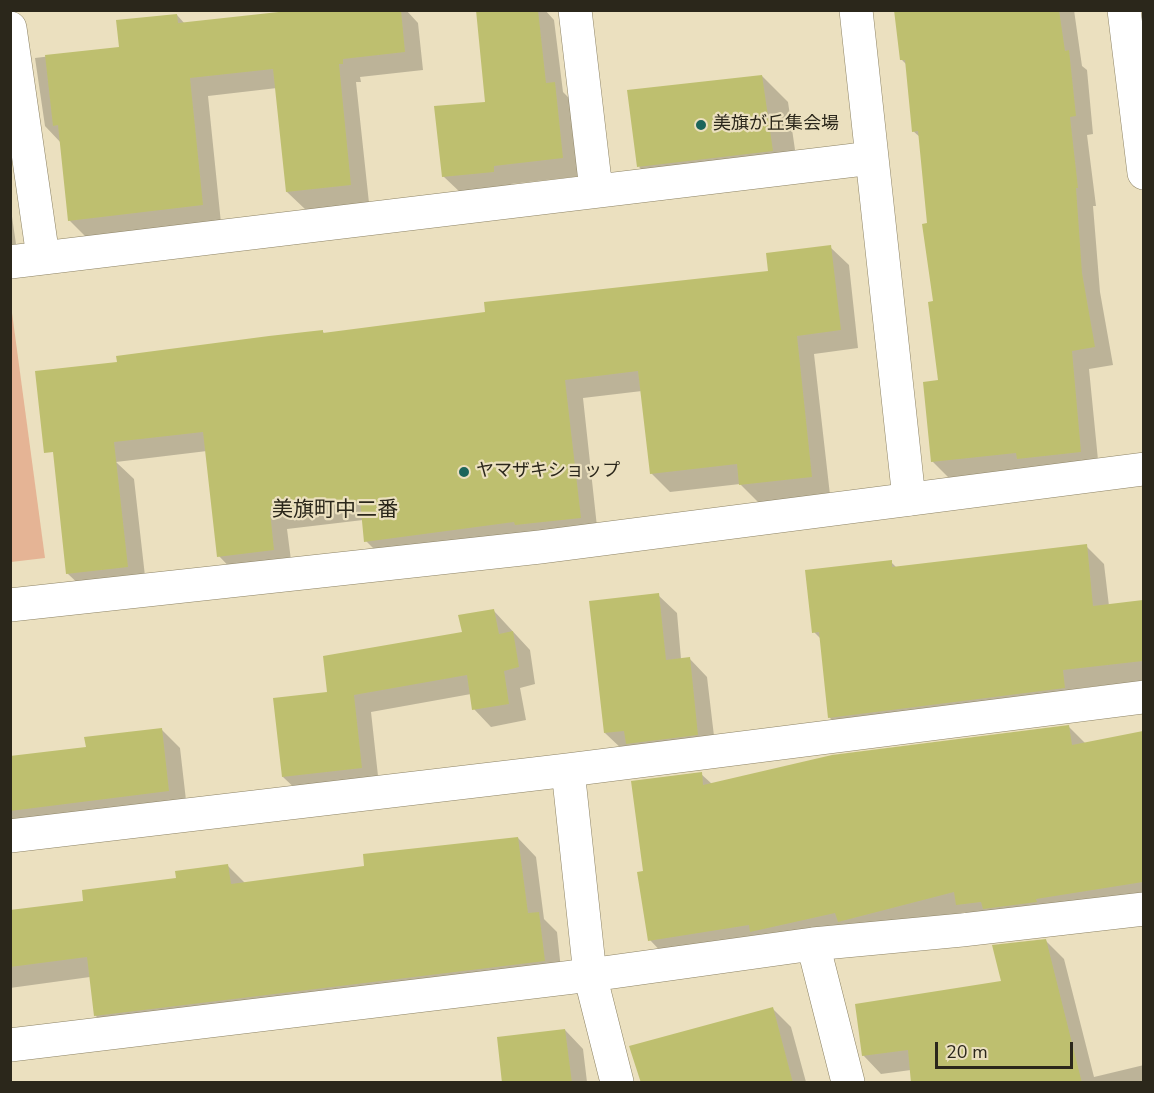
<!DOCTYPE html>
<html>
<head>
<meta charset="utf-8">
<style>
	body { margin:0 }
	#map { position:relative; width:1154px; height:1093px; overflow:hidden; background:#ebe0bf; font-family:"Nunito Sans",sans-serif }
	canvas { display:block }
	.frame { position:absolute; inset:0; border:12px solid #2b271b; pointer-events:none }
	.scale { position:absolute; left:935px; top:1042px; width:138px; height:27px; box-sizing:border-box; border:3px solid #2b271b; border-top:0; padding-left:8px; font-size:18px; line-height:21px; white-space:nowrap; color:#2b271b; -webkit-text-stroke:4px #ebe0bf; paint-order:stroke }
</style>
</head>
<body>
<div id="map">
<canvas width="1154" height="1093"></canvas>
<div class="frame"></div>
<div class="scale">20 m</div>
</div>
<script>
const ctx = document.querySelector('canvas').getContext('2d');
ctx.lineJoin = 'round';
function fillPath(path, color) {
  ctx.fillStyle = color;
  ctx.fill(path, 'evenodd');
}
function stroke(path, color, width, dash) {
  ctx.strokeStyle = color;
  ctx.lineWidth = width;
  ctx.lineCap = dash ? 'butt' : 'round';
  ctx.setLineDash(dash || []);
  ctx.stroke(path);
}
function label(font, color, halo, rows, align = 'center') {
  ctx.font = font + ' "Nunito Sans","Noto Sans JP",sans-serif';
  ctx.lineWidth = 4.5;
  ctx.setLineDash([]);
  ctx.textBaseline = 'middle';
  ctx.strokeStyle = halo;
  ctx.fillStyle = color;
  for (const [text, x, y, turn = 0] of rows) {
    ctx.save();
    ctx.translate(x, y);
    ctx.rotate((+turn || 0) * Math.PI / 180);
    ctx.textAlign = isNaN(turn) ? turn : align;
    if (halo) ctx.strokeText(text, 0, 0);
    ctx.fillText(text, 0, 0);
    ctx.restore();
  }
}
fillPath(new Path2D(`
	M10,298L45,558L11,562H10Z`), '#e5b495');
fillPath(new Path2D(`
	M309,10H406L418,23L423,70L360,77L361,82H356L369,203L306,210L287,192L277,88L208,96L221,223L88,239L69,220L62,144L45,126L35,58L120,48L177,15L185,24Z
	M477,10H545L554,20L563,92L573,102L581,176L511,184L512,190L462,194L443,176L486,103Z
	M896,10H1074L1082,66L1087,70L1093,134L1087,135L1096,206H1093L1100,292L1113,365L1089,369L1099,470L951,480L932,461L940,382L929,225L921,138L913,131L907,65L902,60Z
	M762,76L788,102L799,177L665,193L639,167Z
	M10,203L16,244L10,245Z
	M830,247L849,265L858,348L814,354L830,495L759,503L740,484L670,492L651,473L642,391L583,398L598,536L384,559L366,541L363,520L287,529L292,568L237,575L219,556L207,451L116,462L134,479L146,585L86,591L67,573L91,444L322,331L326,335L769,273Z
	M1086,546L1104,564L1109,606L1144,602V681L1081,688L1083,706L848,736L829,717L821,639L814,632L891,562L897,568Z
	M658,595L677,613L681,659L689,658L707,677L716,753L624,751L605,733Z
	M494,611L530,650L535,684L520,688L526,720L491,727L474,709L471,694L371,712L379,785L301,794L283,777L329,693L463,634Z
	M1069,727L1086,744L1144,732V903L976,923L965,912L857,939L668,959L650,940L645,872L701,774L712,784Z
	M162,730L180,748L187,809L10,831V757L87,748Z
	M518,838L536,857L544,919L557,932L562,979L113,1034L95,1015L90,977L10,988V912L85,902L228,866L245,883L366,867Z
	M1046,941L1064,959L1094,1077L1144,1065V1082H913L911,1070L881,1074L863,1055L1003,982Z
	M772,1008L791,1027L806,1082H642Z
	M565,1030L583,1049L587,1082H504Z`), '#0003');
fillPath(new Path2D(`
	M297,10H401L405,52L343,59V64H339L351,185L286,192L273,69L190,78L203,205L68,221L58,125L53,126L45,55L119,47L116,20L177,14L178,23Z
	M476,10H538L546,83L555,82L563,158L494,166V172L442,177L434,106L485,102Z
	M894,10H1059L1065,51L1069,50L1076,116L1070,117L1078,188H1076L1082,273L1095,347L1072,351L1081,452L1017,459L1016,453L931,462L923,382L938,380L928,302L933,301L922,224L927,223L918,131L912,132L905,60H900Z
	M762,75L773,151L637,167L627,90Z
	M831,245L841,330L797,336L812,477L739,485L737,464L650,474L638,371L565,380L581,518L515,525L514,522L364,542L360,500L270,511L274,550L217,557L203,432L114,442L128,567L66,574L53,452L44,453L35,371L117,362L116,356L269,336L323,330V333L485,312L484,302L768,271L766,253Z
	M1087,544L1093,606L1143,600V661L1063,670L1065,688L828,718L819,632L812,633L805,570L892,560V567Z
	M659,593L666,660L690,657L698,735L626,744L624,731L604,733L589,601Z
	M494,609L499,634L513,631L519,667L504,671L509,704L472,710L467,675L354,695L362,768L282,777L273,698L327,692L323,656L462,632L458,615Z
	M1069,725L1072,745L1143,731V882L1036,899L1037,902L983,909L981,902L956,905L954,892L838,922L835,913L750,932L749,925L648,941L637,872L643,871L631,781L702,772L703,785L832,755Z
	M162,728L169,791L10,811V756L86,747L84,737Z
	M518,837L528,913L539,912L545,961L94,1016L87,957L10,967V910L83,901L82,890L176,878L175,871L228,864L231,884L364,866L363,854Z
	M1046,939L1082,1083H911L908,1050L862,1056L855,1004L1001,981L992,945Z
	M773,1007L793,1083H641L629,1046Z
	M565,1029L572,1083H502L497,1037Z`), '#bebf6f');
const street = new Path2D(`
	M575,10L596,190
	M856,10L909,499
	M10,28L43,257
	M10,262L872,158
	M568,770L590,975L617,1082
	M10,836L568,770L1144,697
	M813,944L848,1082
	M10,1045L590,975L813,944L962,930L1144,909`);
const secondary = new Path2D(`
	M1124,10L1144,173
	M10,605L540,547L1144,469`);
stroke(street, '#8d8365', 34);
stroke(secondary, '#8d8365', 34);
stroke(street, '#fff', 33);
stroke(secondary, '#fff', 33);
for (const [x, y, r, color] of [
	[701,125,6,"#1c655b"],
	[464,472,6,"#1c655b"]
]) {
  const dot = new Path2D();
  dot.arc(x, y, r, 0, 2 * Math.PI);
  ctx.fillStyle = color;
  ctx.fill(dot);
  stroke(dot, '#ebe0bf', 2);
}
label('18px', '#2b271b', '#ebe0bf', [
	["美旗が丘集会場",713,125],
	["ヤマザキショップ",476,472]
], 'left');
label('21px', '#2b271b', '#ebe0bf', [
	["美旗町中二番",335,511]
]);
</script>
</body>
</html>
